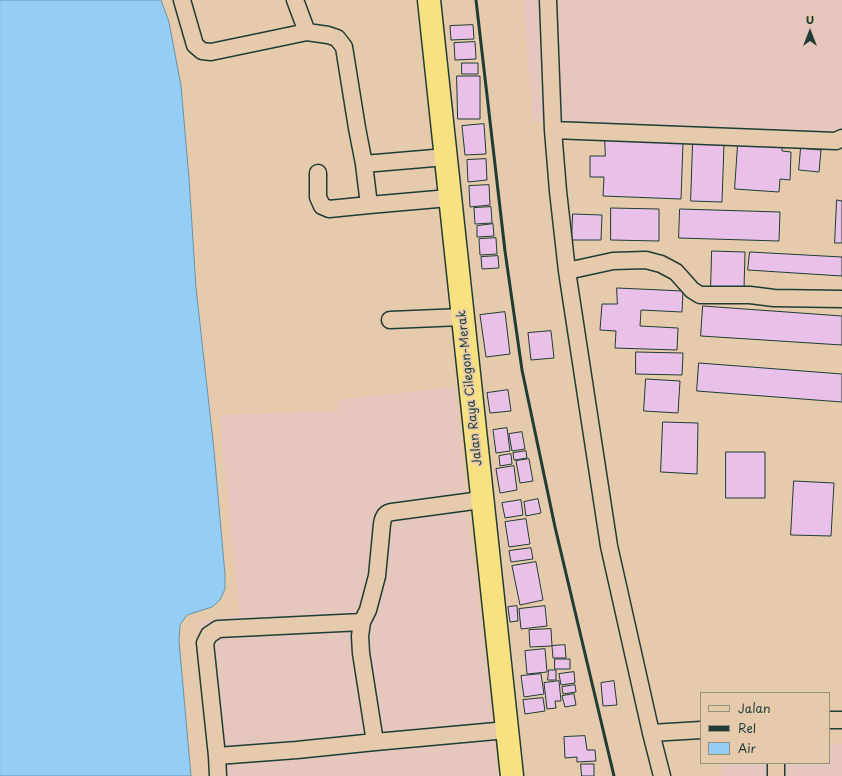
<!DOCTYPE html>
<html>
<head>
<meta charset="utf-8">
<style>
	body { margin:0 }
	#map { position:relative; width:842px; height:776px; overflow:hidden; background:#e5caac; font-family:"Playpen Sans",sans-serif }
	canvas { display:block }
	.legend { position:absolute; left:700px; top:692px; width:130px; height:72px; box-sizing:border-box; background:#e5caac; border:1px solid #96927c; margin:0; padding:5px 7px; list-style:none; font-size:12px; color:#1f3d34 }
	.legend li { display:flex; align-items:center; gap:8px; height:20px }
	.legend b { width:20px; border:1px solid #96927c }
	.north { position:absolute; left:790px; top:12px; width:40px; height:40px; -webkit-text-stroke:3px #e5caac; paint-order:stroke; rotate:0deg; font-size:11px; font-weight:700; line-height:16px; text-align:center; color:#1f3d34 }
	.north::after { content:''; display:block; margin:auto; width:14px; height:18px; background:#1f3d34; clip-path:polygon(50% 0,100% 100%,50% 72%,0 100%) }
</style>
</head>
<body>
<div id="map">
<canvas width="842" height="776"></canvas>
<ul class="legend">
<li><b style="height:5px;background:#e5caac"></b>Jalan</li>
<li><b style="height:5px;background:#1f3d34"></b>Rel</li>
<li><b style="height:11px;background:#96cdf5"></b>Air</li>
</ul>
<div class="north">U</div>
</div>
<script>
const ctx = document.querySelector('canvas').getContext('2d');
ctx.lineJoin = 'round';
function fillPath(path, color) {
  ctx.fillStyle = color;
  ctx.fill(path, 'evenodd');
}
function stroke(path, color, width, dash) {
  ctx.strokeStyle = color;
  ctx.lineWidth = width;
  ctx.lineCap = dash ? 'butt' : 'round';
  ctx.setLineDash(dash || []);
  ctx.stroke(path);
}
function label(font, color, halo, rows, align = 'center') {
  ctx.font = font + ' "Playpen Sans",sans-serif';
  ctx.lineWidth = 3.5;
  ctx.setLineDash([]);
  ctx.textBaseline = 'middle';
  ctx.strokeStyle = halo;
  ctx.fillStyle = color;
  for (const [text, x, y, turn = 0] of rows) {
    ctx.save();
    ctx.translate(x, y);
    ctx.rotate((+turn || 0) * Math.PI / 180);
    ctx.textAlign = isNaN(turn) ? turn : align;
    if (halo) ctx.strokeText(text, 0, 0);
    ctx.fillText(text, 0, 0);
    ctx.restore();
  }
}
fillPath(new Path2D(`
	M523,0H842V137L533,122Z
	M455,387L469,529L483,634L498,776H212L208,724L198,622L240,615L219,415L338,411V400Z
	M842,744V776H721V763H829V745Z`), '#e6c7be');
const water = new Path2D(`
	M0,0H161L169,22L181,86L189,178L196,288L214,450L225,575V589L220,600L212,607L187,615L180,625L179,641L191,776H0Z`);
fillPath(water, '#96cdf5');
stroke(water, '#6693a8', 1);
const building = new Path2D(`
	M473,25L474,39L451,40L450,26Z
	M475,42L476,59L455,60L454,43Z
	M462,63H478V74H462Z
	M457,76H480V119H458Z
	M484,124L486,154L465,155L462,126Z
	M605,139L683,142L681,199L603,196L604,177H590V156H605Z
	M693,143L724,144L722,202L691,201Z
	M738,144L782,147V151L791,152L790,180L780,179L779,192L735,189Z
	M801,148L821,150L819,172L799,170Z
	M486,159L487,180L468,182L467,160Z
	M489,185L490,205L470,207L469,186Z
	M837,200L842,201V243H835Z
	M491,207L492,223L475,224L474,208Z
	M611,208L659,209V241L611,240Z
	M680,209L780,212L779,241L679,238Z
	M573,214L602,215L601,240H572Z
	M493,224L494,236L477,237V226Z
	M496,238L497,254L480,255L479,239Z
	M712,251L745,252L744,289L711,288Z
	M750,252L842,257V276L748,270Z
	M498,256L499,268L482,269L481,257Z
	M617,288L683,291L682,312L641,310L640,326L678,328L677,350L615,348L616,331L600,330L602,304H617Z
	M703,306L842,316V345L701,336Z
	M505,312L510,354L486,357L480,315Z
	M551,331L554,358L531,360L528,333Z
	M636,352L683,353L682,375L636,374Z
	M699,363L842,374V402L697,391Z
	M646,379L680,381L678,413L644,411Z
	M508,390L511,411L490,413L487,393Z
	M663,422L698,423L697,474L661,472Z
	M507,428L510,451L496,453L493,430Z
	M522,432L525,449L512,451L509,434Z
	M526,451L527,458L514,460L513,453Z
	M726,452H765V498H726Z
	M511,454L512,464L500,466L499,456Z
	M529,459L533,481L520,483L516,461Z
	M514,466L517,490L500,493L496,469Z
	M794,481L834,483L831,536L791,535Z
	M538,499L541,513L526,516L524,502Z
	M521,500L523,515L505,518L502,503Z
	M526,519L530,544L509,547L505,522Z
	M531,548L533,559L511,562L509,551Z
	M536,562L543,600L520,605L512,566Z
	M517,606L518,621L510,622L508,607Z
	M545,606L547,626L521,629L519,609Z
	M551,629L552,646L530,647L529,630Z
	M565,645L566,658H553L552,646Z
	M545,649L547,672L527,674L525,651Z
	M555,659H570V669H555Z
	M549,670H556V680H548Z
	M574,672L575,683L561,685L559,674Z
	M541,674L544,694L524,697L521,676Z
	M559,681L561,701H555L556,708L547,709L544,683Z
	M614,681L617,705L603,706L601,683Z
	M575,685L576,692L563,694L562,687Z
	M574,694L576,705L565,707L562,696Z
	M543,698L545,711L525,714L523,700Z
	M585,736L587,750H595L596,761L577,762V757L565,758L564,737Z
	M581,764H594V776H582Z`);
fillPath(building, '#e9c0e7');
stroke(building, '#1f3d34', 1);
const minor = new Path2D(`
	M182,0L195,45L202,51L211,52L307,32
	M295,0L307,32L328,35L337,38L344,47L357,128L364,164L369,205L449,198
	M548,0L553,130L558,191L567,271L609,546L651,733L662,776
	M553,130L836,141L842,138
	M364,164L446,157
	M318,173V197L322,206L329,209L369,205
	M567,271L613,261L646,260L661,264L676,272L692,290L700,295H750L774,298L842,299
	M390,320L462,317
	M829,720H842
	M651,733L701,730
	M375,742L507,730
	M217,756L205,643L209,635L218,629L362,622
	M776,763V776
	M218,776L217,756L297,750L375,742L361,653L360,636L362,622L368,610L377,576L382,524C383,517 385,513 392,512L481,500`);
const highway = new Path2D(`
	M429,0L512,776`);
stroke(minor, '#1f3d34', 19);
stroke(highway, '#1f3d34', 25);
stroke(minor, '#e5caac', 16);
stroke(highway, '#f9e181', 22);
stroke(new Path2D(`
	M476,0L505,251L522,370L555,527L614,776`), '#1f3d34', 3);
label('12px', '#1f3d34', '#e5caac', [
	["Jalan Raya Cilegon-Merak",470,388,-96]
]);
</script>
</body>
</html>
